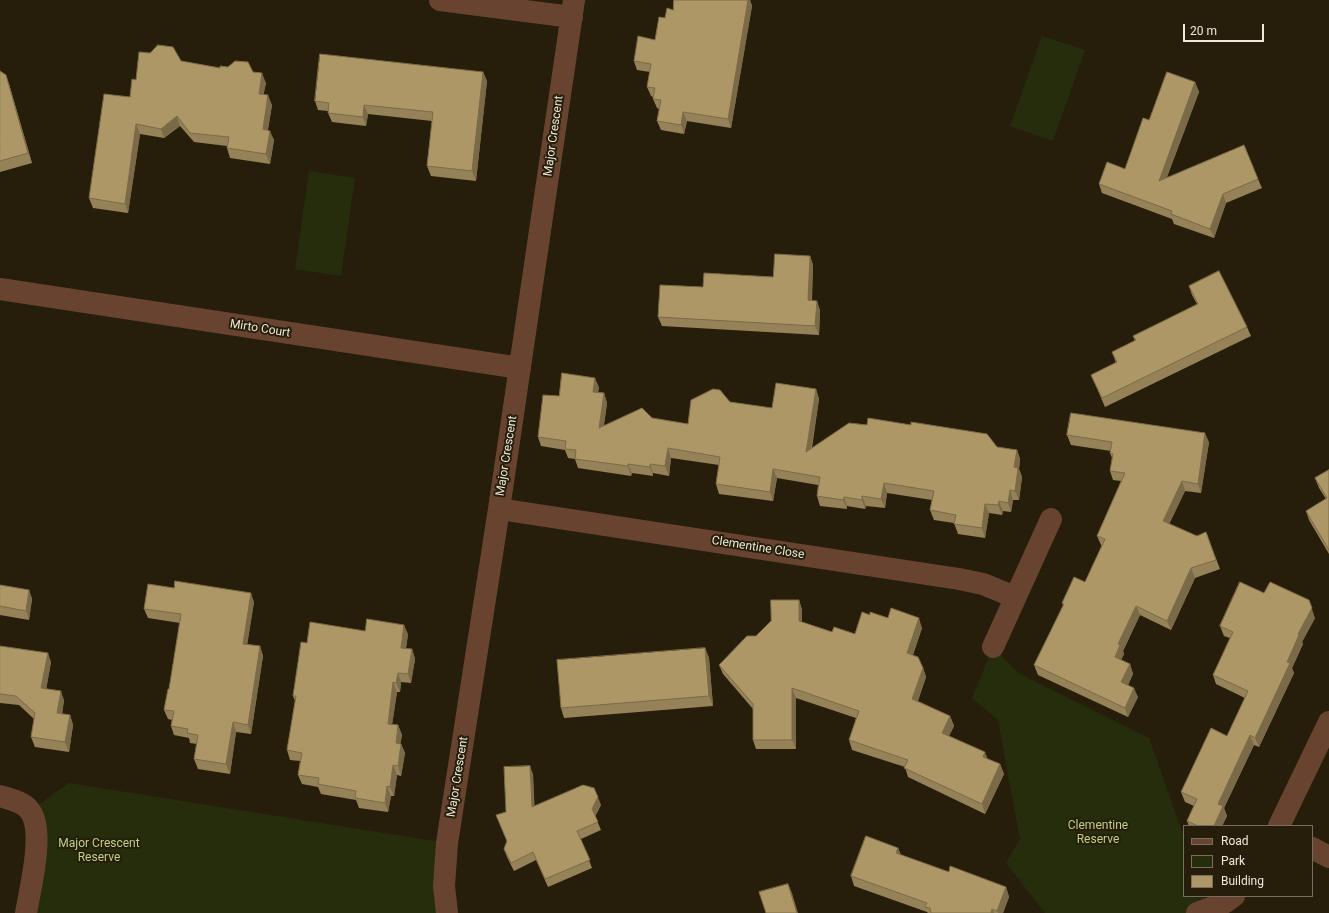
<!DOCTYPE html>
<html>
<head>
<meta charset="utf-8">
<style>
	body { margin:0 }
	#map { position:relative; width:1329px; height:913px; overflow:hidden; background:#261e0b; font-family:Roboto,sans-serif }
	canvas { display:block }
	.legend { position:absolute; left:1183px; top:825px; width:130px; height:72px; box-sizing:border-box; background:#261e0b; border:1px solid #766f5f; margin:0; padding:5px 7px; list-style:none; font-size:12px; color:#eee9dd }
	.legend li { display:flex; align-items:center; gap:8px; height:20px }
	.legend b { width:20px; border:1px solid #766f5f }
	.scale { position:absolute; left:1183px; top:24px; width:81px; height:18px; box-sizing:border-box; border:2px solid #eee9dd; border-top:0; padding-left:5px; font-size:12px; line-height:14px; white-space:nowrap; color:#eee9dd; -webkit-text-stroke:3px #261e0b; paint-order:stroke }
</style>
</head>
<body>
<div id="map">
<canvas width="1329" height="913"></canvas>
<ul class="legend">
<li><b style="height:5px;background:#684430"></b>Road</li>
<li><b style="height:11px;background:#262d0c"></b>Park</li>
<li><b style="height:11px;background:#ae9766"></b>Building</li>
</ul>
<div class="scale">20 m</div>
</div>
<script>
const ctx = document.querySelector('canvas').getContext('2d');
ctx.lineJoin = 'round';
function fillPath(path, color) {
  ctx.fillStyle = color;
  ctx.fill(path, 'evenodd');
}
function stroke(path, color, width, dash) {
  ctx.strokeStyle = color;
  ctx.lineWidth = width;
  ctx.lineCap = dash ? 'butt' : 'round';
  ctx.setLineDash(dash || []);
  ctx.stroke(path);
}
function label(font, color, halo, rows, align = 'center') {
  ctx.font = font + ' Roboto,sans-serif';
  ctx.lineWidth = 4;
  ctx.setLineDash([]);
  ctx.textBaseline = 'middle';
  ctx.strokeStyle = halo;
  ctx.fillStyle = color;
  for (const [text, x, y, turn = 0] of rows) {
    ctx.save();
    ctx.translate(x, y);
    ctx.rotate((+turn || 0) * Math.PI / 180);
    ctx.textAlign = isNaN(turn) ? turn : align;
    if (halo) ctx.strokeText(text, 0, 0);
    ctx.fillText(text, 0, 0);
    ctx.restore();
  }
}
fillPath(new Path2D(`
	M1042,36L1085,50L1053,141L1010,126Z
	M309,171L355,178L341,276L295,269Z
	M993,647L1020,674L1149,738L1184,837V896H1205L1209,909L1197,913H1045L1006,863L1020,839L998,720L972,698Z
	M69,783L447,843V913H26L30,811Z`), '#262d0c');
stroke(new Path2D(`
	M440,0L572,17
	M0,289L520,368
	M499,509L959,579L983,584L1015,597
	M993,647L1051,519
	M0,796C10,799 24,802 30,811C45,831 30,889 26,913
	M1279,826L1329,722
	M1312,848L1329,857
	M447,913L444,886L447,843L499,509L574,0
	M1197,913L1224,903L1234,896`), '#684430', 22);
fillPath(new Path2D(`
	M674,0H750L752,6L731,128L687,121L684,134L661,130L657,121L659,109L657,108L653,99V97L651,96L647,87L650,72L637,70L634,61L655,40L665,18L673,10Z
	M181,61L220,68L253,72L266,83L263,95L272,105L268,130L274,140L270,164L230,158L227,148V146L194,142L180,126L164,138L140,134L128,213L93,208L89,198L130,97L136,80Z
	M0,71L9,84L32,163L0,172Z
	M483,72L487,81L476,181L431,176L427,166L432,121L368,114L366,126L332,122L328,113V111L318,110L315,101Z
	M1195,82L1199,92L1167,177L1258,179L1262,188L1226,203L1214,238L1174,224L1172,219L1102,193L1099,184L1125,169L1149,120Z
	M810,256L813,265L812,300L820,310L819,335L662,326L658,317L703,287L773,277Z
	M1189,286L1247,327L1251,336L1105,407L1095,384L1091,375L1116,363L1112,352L1135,341L1133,336L1197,304L1192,295Z
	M599,387L598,392L604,393L607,403L604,425L652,418L688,424L730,402L772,408L816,389L819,399L812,448L997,447L1017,450L1020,459L1019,469L1022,477L1019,500H1013L1011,512L1003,511L1002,515L989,513L985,538L958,534L954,523L934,520L930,510L932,500L887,493L885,508L866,506L865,509L847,506V509L820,506L817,496L818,485L777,478L773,501L719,494L716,484L719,465L671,458L669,476L653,473V476L632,473L631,476L578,468L575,459L568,458L565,450L541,446L538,437L559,396Z
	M1067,435L1209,442L1201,493L1185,491L1169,524L1197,536L1206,532L1220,569L1195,578L1171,630L1140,615L1123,651L1124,654L1121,660L1130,664L1133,674L1128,685L1138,697L1128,717L1038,675L1034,665L1063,605L1062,603L1085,582L1102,546L1101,545L1097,536L1121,481L1113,480L1110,471L1112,458L1110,453L1111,451L1071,445Z
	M1329,470V554L1309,520L1306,511L1326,499L1319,488L1315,478Z
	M0,585L29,590L32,599L29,620L0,615Z
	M799,600L802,610V622L832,632L855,634L870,615L888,618L922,628L913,655L923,668L926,677L918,701L950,716L954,726L949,736L988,759L1000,764L1004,774L985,814L908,777L905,767L852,750L849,740L856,718L796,698V749H756L753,740V709L723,674L719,665L756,636Z
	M254,602L247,644L260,646L263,656L251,734L236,732L230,774L198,769L194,759L197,744L190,743L189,738L174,735L171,726L172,720L168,719L164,710L169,689L180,623L148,618L144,609Z
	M1315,618L1302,642L1303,644L1292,668L1294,673L1259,747L1254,745L1224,808L1227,816L1222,826H1189L1187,821L1194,806L1185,802L1181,792L1227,736L1245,698L1216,684L1213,675L1230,638L1224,636L1220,626Z
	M365,631L408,634L406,649H412L415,659L411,683L401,682L400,692H397L392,724L398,725L402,735L400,744H401L405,753L401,776L397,775L394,796H391L388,812L359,808L356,800L321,794L318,787L302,784L298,775L300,761L290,760L287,750L295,701L293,696L307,643Z
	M0,646L51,662L46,689L64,700L62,714L70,715L73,725L69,752L35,747L31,737L34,719L19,705L0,703Z
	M705,648L709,658L713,706L564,718L561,708Z
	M533,774L534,805H601L595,816L601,830L581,839L592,868L548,887L536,860L514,871L507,857L504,849L507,841L496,815L506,812Z
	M898,848L901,855L949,872L1006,887L1009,897L1003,913H928L927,912L854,886L851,876Z`), '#968258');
fillPath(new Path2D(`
	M748,0H750L752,6L731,128L728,119Z
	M483,72L487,81L476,181L472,171Z
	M262,73L266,83L262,103L259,94Z
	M6,75L9,84L32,163L28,153Z
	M1195,82L1199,92L1162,190L1159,181Z
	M268,95L272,105L266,139L263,129Z
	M364,105L368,114L366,126L363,117Z
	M683,112L687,121L684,134L681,125Z
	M177,116L180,126L164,138L161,129Z
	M136,124L140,134L128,213L125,204Z
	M270,131L274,140L270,164L266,154Z
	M1223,194L1226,203L1214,238L1210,229Z
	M810,256L813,265L811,310L808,300Z
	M817,301L820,310L819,335L815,326Z
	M595,378L599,387L597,401L593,392Z
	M816,389L819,399L809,462L806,452Z
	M604,393L607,403L602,437L599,428Z
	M1205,433L1209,442L1201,493L1198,484Z
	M668,448L671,458L669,476L665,466Z
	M1017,450L1020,459L1019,469L1022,477L1019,500L1015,491L1014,467Z
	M628,464L632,473L631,476L628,466Z
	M650,464L653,473V476L650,467Z
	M773,469L777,478L773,501L770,492Z
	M1182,481L1185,491L1166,531L1163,521Z
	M884,483L887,493L885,508L881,499Z
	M1010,490L1013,500L1011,512L1008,503Z
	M862,496L866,506L865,509L862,500Z
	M844,497L847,506V509L843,500Z
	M999,501L1003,511L1002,515L998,505Z
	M985,504L989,513L985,538L982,528Z
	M1191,568L1195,578L1171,630L1167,621Z
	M29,590L32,599L29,620L26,611Z
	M251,593L254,602L246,653L243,644Z
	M799,600L802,610V630L799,621Z
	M1309,600L1315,618L1302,642L1303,644L1292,668L1294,673L1259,747L1255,738L1287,662L1298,634Z
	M1136,606L1140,615L1123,651L1124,654L1118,666L1115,657L1118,644Z
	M919,618L922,628L910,663L907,653Z
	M404,625L408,634L404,658L401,648Z
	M260,646L263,656L251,734L248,725Z
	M705,648L709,658L713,706L709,696Z
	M412,649L415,659L411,683L408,674Z
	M48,653L51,662L45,697L41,688Z
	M1130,664L1133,674L1125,692L1121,682Z
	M923,668L926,677L915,708L912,699Z
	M398,673L401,682L400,692L396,683Z
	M393,682L397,692L391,733L388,724Z
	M792,688L796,698V749L792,740Z
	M1134,688L1138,697L1128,717L1125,708Z
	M61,691L64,700L61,723L57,713Z
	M70,715L73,725L69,752L65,742Z
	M950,716L954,726L946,742L942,733Z
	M233,722L236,732L230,774L226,764Z
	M398,725L402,735L399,752L396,743Z
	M1250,735L1254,745L1224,808L1227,816L1222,826H1214L1218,804Z
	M401,744L405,753L401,776L398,766Z
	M985,752L989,762L983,757Z
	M1000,764L1004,774L985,814L982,804Z
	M393,765L397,775L394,796L390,787Z
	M530,766L533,774L535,815L532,807Z
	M387,786L391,796L388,812L385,803Z
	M598,797L601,805L595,817L592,809Z
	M898,848L901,857L896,853Z
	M788,884L792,893L798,913H797Z
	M1006,887L1009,897L1003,913H998L997,911Z
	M992,909L994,913H991Z`), '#7a6a47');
const building = new Path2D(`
	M674,0H748L728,119L683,112L681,125L657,121L661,100L653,99L655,88L647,87L651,64L634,61L638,36L655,40L659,17L665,18L667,8L673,10Z
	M158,45L173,47L181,61L220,68V66L228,67L235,61L248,62L253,72L262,73L259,94L268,95L263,129L270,131L266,154L227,148L229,137L190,133L177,116L161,129L136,124L125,204L89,198L104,94L130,97L132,79L136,80L139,52L150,53Z
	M320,54L483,72L472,171L427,166L433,112L364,105L363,117L328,113L329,103L315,101Z
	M0,71L6,75L28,153L0,161Z
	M1167,72L1195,82L1159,181L1244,145L1258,179L1223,194L1210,229L1171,214L1172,211L1099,184L1107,162L1125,169L1143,118L1149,120Z
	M775,254L810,256L808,300L817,301L815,326L658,317L660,285L703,287L704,273L773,277Z
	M1219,271L1247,327L1102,398L1091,375L1117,362L1112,352L1136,340L1133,336L1198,304L1189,286Z
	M562,373L595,378L593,392L604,393L599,428L642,408L652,418L688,424L691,400L713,389L720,390L730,402L772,408L776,383L816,389L806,452L849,423L867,425L868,418L911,425V422L987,434L997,447L1017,450L1014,467L1018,468L1015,491L1010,490L1008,503L999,501L998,505L985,504L982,528L954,524L956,515L930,510L934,491L884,483L881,499L862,496V500L844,497L843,500L817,496L820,477L773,469L770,492L716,484L720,457L668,448L665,466L650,464V467L628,464V466L575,459L576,450L565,449L566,441L538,437L543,395L559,396Z
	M1071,413L1205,433L1198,484L1182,481L1163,521L1197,536L1206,532L1216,560L1191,568L1167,621L1136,606L1118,644L1120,645L1115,657L1130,664L1121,682L1134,688L1125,708L1034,665L1064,604L1062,603L1074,577L1085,582L1105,539L1097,536L1125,473L1110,471L1113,454L1110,453L1112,442L1067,435Z
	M1329,470V550L1306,511L1327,498L1315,478Z
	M175,581L251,593L243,644L260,646L248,725L233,722L226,764L194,759L198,735L187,733L188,729L171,726L174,711L164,710L168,689H169L181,614L144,609L148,584L174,588Z
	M1240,582L1264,593L1270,582L1309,600L1312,608L1298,634L1299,635L1287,662L1290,663L1255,738L1250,735L1218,804L1223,806L1214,826H1198L1187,821L1197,799L1181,792L1211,728L1227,736L1248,691L1213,675L1233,632L1220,626Z
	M0,585L29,590L26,611L0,606Z
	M771,600H799V621L832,632L834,627L855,634L862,612L870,615V612L888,618L891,608L919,618L907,653L918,657L923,668L912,699L950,716L942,733L985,752L983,757L1000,764L982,804L904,768L908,760L849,740L859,711L792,688V740H753V704L719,665L747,636H756L771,621Z
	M367,619L404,625L401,648L412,649L408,674L398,673L396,683L393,682L388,724L398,725L396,743L401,744L398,766L393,765L390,787L387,786L385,803L355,798L356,791L318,784L319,778L298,775L302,753L287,750L296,696H293L301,642L307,643L310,622L365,631Z
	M0,646L48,653L41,688L61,691L57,713L70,715L65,742L31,737L35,713L16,696L0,694Z
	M705,648L709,696L561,708L557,660Z
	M530,766L532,807L583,785L594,788L598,797L592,809L598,822L577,831L590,860L545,879L533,852L511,863L504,849L507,841L496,815L506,812L504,767Z
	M866,836L898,848L896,853L949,872L950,866L1006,887L997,911L992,909L991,913H931L930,908L925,907L927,903L851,876Z
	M788,884L797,913H766L759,892Z`);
fillPath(building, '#ae9766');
stroke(building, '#7a6a47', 1);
label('12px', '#eee9dd', '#261e0b', [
	["Major Crescent",554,136,-82],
	["Mirto Court",260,329,9],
	["Major Crescent",507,456,-81],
	["Clementine Close",758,548,9],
	["Major Crescent",458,777,-81]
]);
label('12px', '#bdd085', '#261e0b', [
	["Clementine",1098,826],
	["Reserve",1098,840],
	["Major Crescent",99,844],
	["Reserve",99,858]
]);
</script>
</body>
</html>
